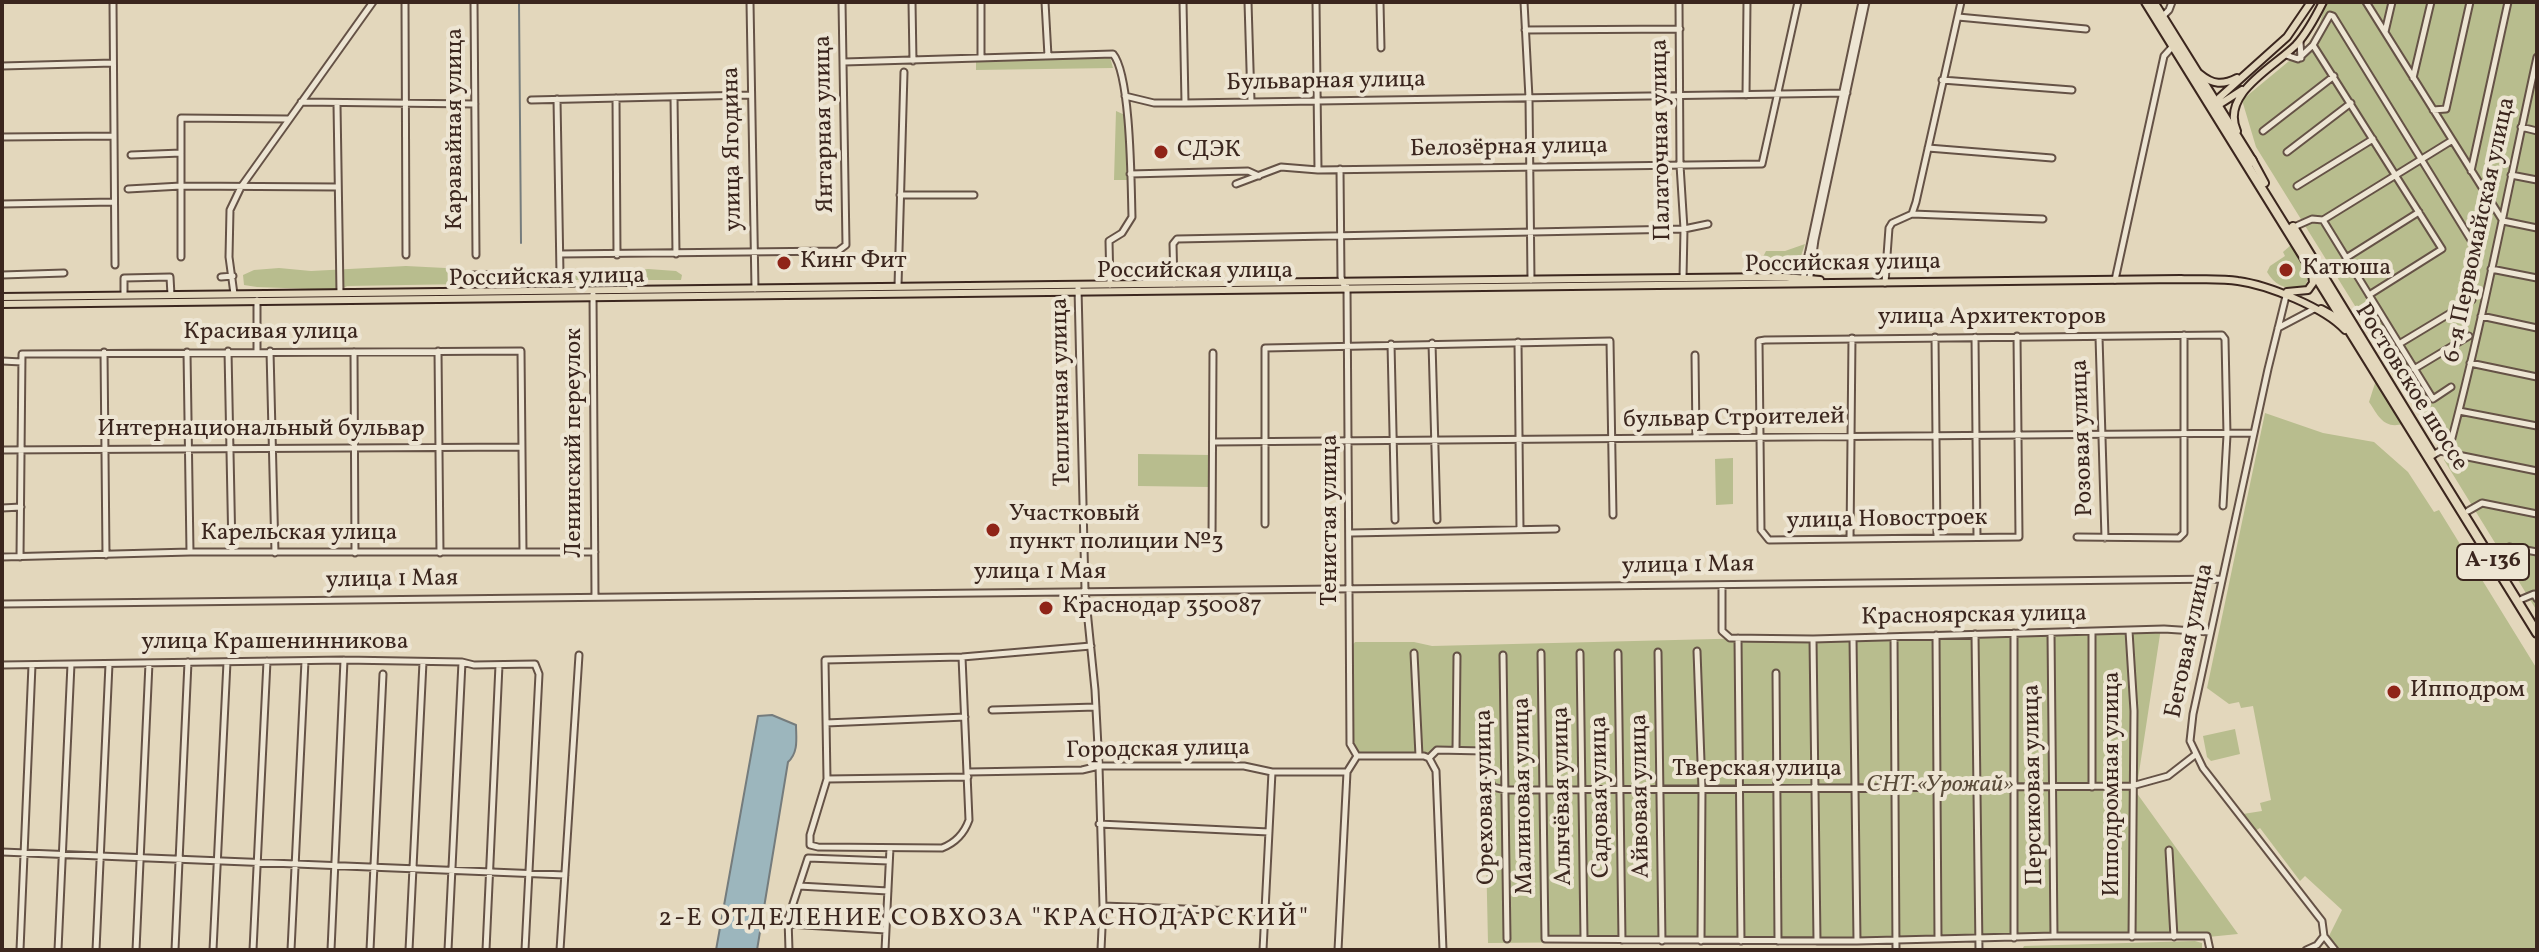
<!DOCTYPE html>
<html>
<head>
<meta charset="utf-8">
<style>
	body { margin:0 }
	#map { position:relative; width:2539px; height:952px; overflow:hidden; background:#e3d7bc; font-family:Vollkorn,serif }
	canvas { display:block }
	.frame { position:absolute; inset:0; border:4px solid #3b261e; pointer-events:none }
</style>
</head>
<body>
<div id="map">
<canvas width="2539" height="952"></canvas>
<div class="frame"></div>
</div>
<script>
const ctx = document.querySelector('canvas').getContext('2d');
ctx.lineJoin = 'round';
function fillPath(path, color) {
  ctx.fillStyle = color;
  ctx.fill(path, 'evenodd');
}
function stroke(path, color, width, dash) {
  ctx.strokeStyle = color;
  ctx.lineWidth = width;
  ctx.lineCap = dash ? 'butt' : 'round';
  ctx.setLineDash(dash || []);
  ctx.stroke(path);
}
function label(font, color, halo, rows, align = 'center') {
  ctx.font = font + ' Vollkorn,serif';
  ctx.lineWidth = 8;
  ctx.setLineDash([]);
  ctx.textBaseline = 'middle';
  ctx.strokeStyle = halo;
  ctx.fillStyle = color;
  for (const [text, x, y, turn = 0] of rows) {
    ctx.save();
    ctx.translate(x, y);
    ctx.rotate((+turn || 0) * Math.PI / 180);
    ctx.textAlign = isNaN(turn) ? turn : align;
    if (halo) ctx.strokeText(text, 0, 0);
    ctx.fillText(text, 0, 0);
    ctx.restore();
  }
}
fillPath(new Path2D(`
	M2326,2H2537V611L2444,460L2446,452L2256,147L2242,100L2306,47L2319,26Z
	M1110,57L1113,68L976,70V60Z
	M1116,111L1125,115L1127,180H1114Z
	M1805,244L1798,265L1786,271L1755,273L1766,251H1785Z
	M2291,245C2300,259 2316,273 2303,289C2287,290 2275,286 2267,272L2270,266L2285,256L2283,252Z
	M406,266L465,269L466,284L347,286L340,290L257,287L244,285L243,275L254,270L279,268L311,271Z
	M648,269L676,271L682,275L681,280H563V270L613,273Z
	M2376,380L2403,424C2384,429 2379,417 2369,402Z
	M2265,413L2323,433L2374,442L2408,472L2434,512L2439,510L2537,669V950H2340L2329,936L2342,910L2305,876L2300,881L2260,828L2255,831L2243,814L2262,811L2260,803L2271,800L2253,706L2241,708L2239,702L2229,704L2207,688Z
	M1138,454L1210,455L1209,487L1138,486Z
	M1733,458V504L1716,505L1715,459Z
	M2161,628L2136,792L2238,934L2208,937L1488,943L1484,759L1481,754L1360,755L1353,749L1352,646L1355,642H1414L1432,646Z
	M2235,729L2240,754L2211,761L2207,757L2203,736Z
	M2195,941L2202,943V950H2022L2024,946Z`), '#b8bd8e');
const water = new Path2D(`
	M772,715L796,725C796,737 799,752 788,762L757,950H716L758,716Z`);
fillPath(water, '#9cb6bd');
stroke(water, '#757c7d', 2);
stroke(new Path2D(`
	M519,2L521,243`), '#757c7d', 2);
const minor = new Path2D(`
	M113,2L115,265
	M405,2L406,255
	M474,2L476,255
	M750,2L755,289
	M912,2L913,61
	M981,2V58
	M1045,2L1048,56
	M1183,2L1185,103
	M1248,2L1251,101
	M1316,2L1318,170
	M1380,2L1381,48
	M1524,2L1529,98L1531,280
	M1679,2L1680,165L1684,229L1683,278
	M2366,2L2503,221L2537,228
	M1958,17L2086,29
	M2162,17L2169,10L2172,2
	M1525,30L1680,29
	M2385,32L2392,2
	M2300,42L2301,58
	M2313,45L2442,249L2369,295
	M2286,55L2298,59L2313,45L2330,15L2333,16L2471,240
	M844,62L1113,54C1131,75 1131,185 1132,217L1122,233L1109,241L1110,285
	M2,66L113,63
	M2413,78L2431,2
	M1942,80L2072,90
	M1746,95L1747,2
	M1125,96L1154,103H1185L1847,93
	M674,97L676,254
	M616,98L617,255
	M557,99L560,274L566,290
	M531,100L751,95
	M301,102L475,104
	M337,104L340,293
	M2433,110L2446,109L2470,2
	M2521,127L2537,131
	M2263,131L2334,76
	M2,137L114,136
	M1928,148L2052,158
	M2287,152L2351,103
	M131,155L181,153
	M1340,169L1341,277L1345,289
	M2471,171L2508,2
	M1130,174L1248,171L1259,176
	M2511,175L2537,180
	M1236,184L1281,167L1318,170L1762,164L1798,2
	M2297,186L2373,139
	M128,189L181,186L337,187
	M900,195H974
	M2,204L114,202
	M1912,214L2043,219
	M2323,220L2433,399L2451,387
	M2323,220L2451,141
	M2294,227L2312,219L2323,220
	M560,254L838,251L846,245L842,2
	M181,257V118L288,119
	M2346,258L2419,212
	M2491,269L2537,278
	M2,275L64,273
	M472,275L521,274
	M221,277L233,276
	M1803,279L1862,2
	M2115,280L2164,56L2173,46
	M1809,283L1815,240L1866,2
	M1885,283L1889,228L1892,223L1912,214L1916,202L1961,2
	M1174,284L1173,244L1177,239L1684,229L1708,224
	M898,286L904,72
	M1347,287L1350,744L1357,756
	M1078,288L1085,590L1095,690L1099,766L1103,906L1101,950
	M2287,292L2268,369L2193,714L2190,741L2203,768L2322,921L2324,936L2317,945L2306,950
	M234,294L229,257L230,210L241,187L373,2
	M593,294L595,597
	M124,295V278L170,277L171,295
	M2481,316L2537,328
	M2278,328L2314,309
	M2017,336L2019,537L1769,540L1761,530L1759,341L1765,340L2222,335L2225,339L2227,435L2223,506
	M1935,337L1937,538
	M1975,337L1977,537
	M2099,337L2105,538
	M1518,342L1520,529
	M1432,343L1437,520
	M1391,344L1395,520
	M2399,344L2472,300
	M228,351L232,552
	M257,351V300
	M270,351L275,553
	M438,351L440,553
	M104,352L106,555
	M187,352L190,552
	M354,352L355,553
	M1695,355L1696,437
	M2,361L22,362
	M2470,363L2537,377
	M2414,369L2469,336
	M2459,411L2537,426
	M1214,442L2254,433
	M2,450L521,447
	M2448,453L2537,471
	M2433,455L2440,451L2448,453C2483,322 2508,189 2537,57
	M2,508L21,507
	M2468,511L2482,503L2537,514
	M1265,524V348L1610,341L1613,515
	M1351,533L1556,529
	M2077,537L2179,538L2184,533V335
	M1850,539L1852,338
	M1212,540L1213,353
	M2494,555L2509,547L2537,552
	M2,557L190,552H595
	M20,557L22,354L521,351L523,552
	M1722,585V631L1730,638L1813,639L2164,629L2210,632
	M2522,599L2534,594L2537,599
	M2,604L2222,579
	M2129,631L2134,711L2132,937
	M2092,632V787
	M2014,633V938
	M2051,633L2054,936
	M1975,634L1979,950
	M1936,635L1938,939
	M1894,637L1896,950
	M1738,638L1741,941
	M1853,638L1857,941
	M1813,639L1817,941
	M1697,651L1702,789L1701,941
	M1658,652L1662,941
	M1414,653L1419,756
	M1541,653L1545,939L1857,941L2054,936H2207L2210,950
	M1580,653L1584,938
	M1618,653L1622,940
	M1503,655L1507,939
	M962,657L969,820C964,834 955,843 942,848L818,847L810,845V835L827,779L825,660L962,657L1091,646
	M2,665L344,660L462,662L474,665L535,664L539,674L525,950
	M1776,673L1778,941
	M992,710L1096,707
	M826,723L965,717
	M1456,750L1457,656
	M1357,756H1424L1429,758L1436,771L1443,950
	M1429,758L1437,750L1484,751C1492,761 1485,775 1493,787L1505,790L2132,786L2168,776L2195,755
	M968,772L1082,770L1099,766H1244L1272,772H1347
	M827,779L968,777
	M1099,824L1269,832
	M2169,850L2174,937
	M2,852L565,875
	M799,886L888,891
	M1103,906L1265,912
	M788,924L886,930
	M2324,936L2335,950
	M20,950L32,665
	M58,950L71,664
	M96,950L109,664
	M136,950L149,663
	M175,950L188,662
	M213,950L227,662
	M253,950L267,661
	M291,950L305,661
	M331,950L344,660
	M370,950L383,674
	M409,950L423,662
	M448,950L462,662
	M486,950L499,665
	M560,950L579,655
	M789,950L788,919L808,858L889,861
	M885,950L890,848
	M1263,950L1272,772
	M1338,950L1347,772L1357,756`);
const major = new Path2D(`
	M2200,74C2213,85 2223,85 2237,78
	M2217,104L2219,98L2287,37L2311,2
	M2217,106L2242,90
	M2237,131C2220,94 2274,67 2296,45C2307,33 2316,16 2323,2
	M2252,159L2265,183
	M2287,292L2308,290L2313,283L2312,273
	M2,297L1583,279L1784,277L1820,280
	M2,304L2181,279C2200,280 2220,278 2238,281C2268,285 2325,308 2345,330
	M2321,309L2343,321`);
const highway = new Path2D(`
	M2146,2L2537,633
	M2153,2L2252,161
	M2293,227L2432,454`);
stroke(minor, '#655246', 9);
stroke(major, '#3b261e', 10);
stroke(highway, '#3b261e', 12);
stroke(minor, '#ede5d3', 5);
stroke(major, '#e3d7bc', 6);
stroke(highway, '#e3d7bc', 8);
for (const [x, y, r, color] of [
	[1161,152,8,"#8f2418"],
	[784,263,8,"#8f2418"],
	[2286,270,8,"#8f2418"],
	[993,530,8,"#8f2418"],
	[1046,608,8,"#8f2418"],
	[2394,692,8,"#8f2418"]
]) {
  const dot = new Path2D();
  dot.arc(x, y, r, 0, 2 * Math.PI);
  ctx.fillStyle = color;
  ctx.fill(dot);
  stroke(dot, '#ede5d3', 3);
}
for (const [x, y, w] of [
	[2493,562,72]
]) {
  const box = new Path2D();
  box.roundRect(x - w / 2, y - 18, w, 36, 6);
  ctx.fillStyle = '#ede5d3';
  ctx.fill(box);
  stroke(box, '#3b261e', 2);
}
label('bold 22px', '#3b261e', null, [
	["А-136",2493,562]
]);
label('24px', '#3b261e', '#ede5d3', [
	["Бульварная улица",1326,83,-1],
	["Янтарная улица",826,124,-91],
	["Каравайная улица",457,129,-90],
	["Палаточная улица",1663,140,-91],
	["улица Ягодина",734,149,-91],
	["Белозёрная улица",1509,149,-1],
	["6-я Первомайская улица",2481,230,-78],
	["Российская улица",1843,265,-1],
	["Российская улица",1195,273],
	["Российская улица",547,279,-1],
	["улица Архитекторов",1992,319],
	["Красивая улица",271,334],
	["Ростовское шоссе",2410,388,58],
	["Тепличная улица",1063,392,-91],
	["бульвар Строителей",1734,420,-1],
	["Интернациональный бульвар",261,431],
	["Розовая улица",2084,438,-92],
	["Ленинский переулок",576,443,-90],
	["Тенистая улица",1332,520,-90],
	["улица Новостроек",1887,521,-1],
	["Карельская улица",299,535],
	["улица 1 Мая",1688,567,-1],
	["улица 1 Мая",1040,574],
	["улица 1 Мая",392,581,-1],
	["Красноярская улица",1974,617,-1],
	["Беговая улица",2191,641,-78],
	["улица Крашенинникова",275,644],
	["Городская улица",1158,751,-1],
	["Тверская улица",1757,771],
	["Ипподромная улица",2114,784,-90],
	["Персиковая улица",2035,785,-91],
	["Малиновая улица",1525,796,-91],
	["Алычёвая улица",1564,796,-91],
	["Айвовая улица",1642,796,-91],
	["Ореховая улица",1487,797,-91],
	["Садовая улица",1602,797,-91]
]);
label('24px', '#3b261e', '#ede5d3', [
	["СДЭК",1177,152],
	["Кинг Фит",800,263],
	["Катюша",2302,270],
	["Участковый",1009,516],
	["пункт полиции №3",1009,544],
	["Краснодар 350087",1062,608],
	["Ипподром",2410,692]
], 'left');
label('italic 24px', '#5a4c3a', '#ede5d3', [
	["СНТ «Урожай»",1940,787]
]);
ctx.letterSpacing = '2px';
label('26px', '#3b261e', '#ede5d3', [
	["2-Е ОТДЕЛЕНИЕ СОВХОЗА \"КРАСНОДАРСКИЙ\"",984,920]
]);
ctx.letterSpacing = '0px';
</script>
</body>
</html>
